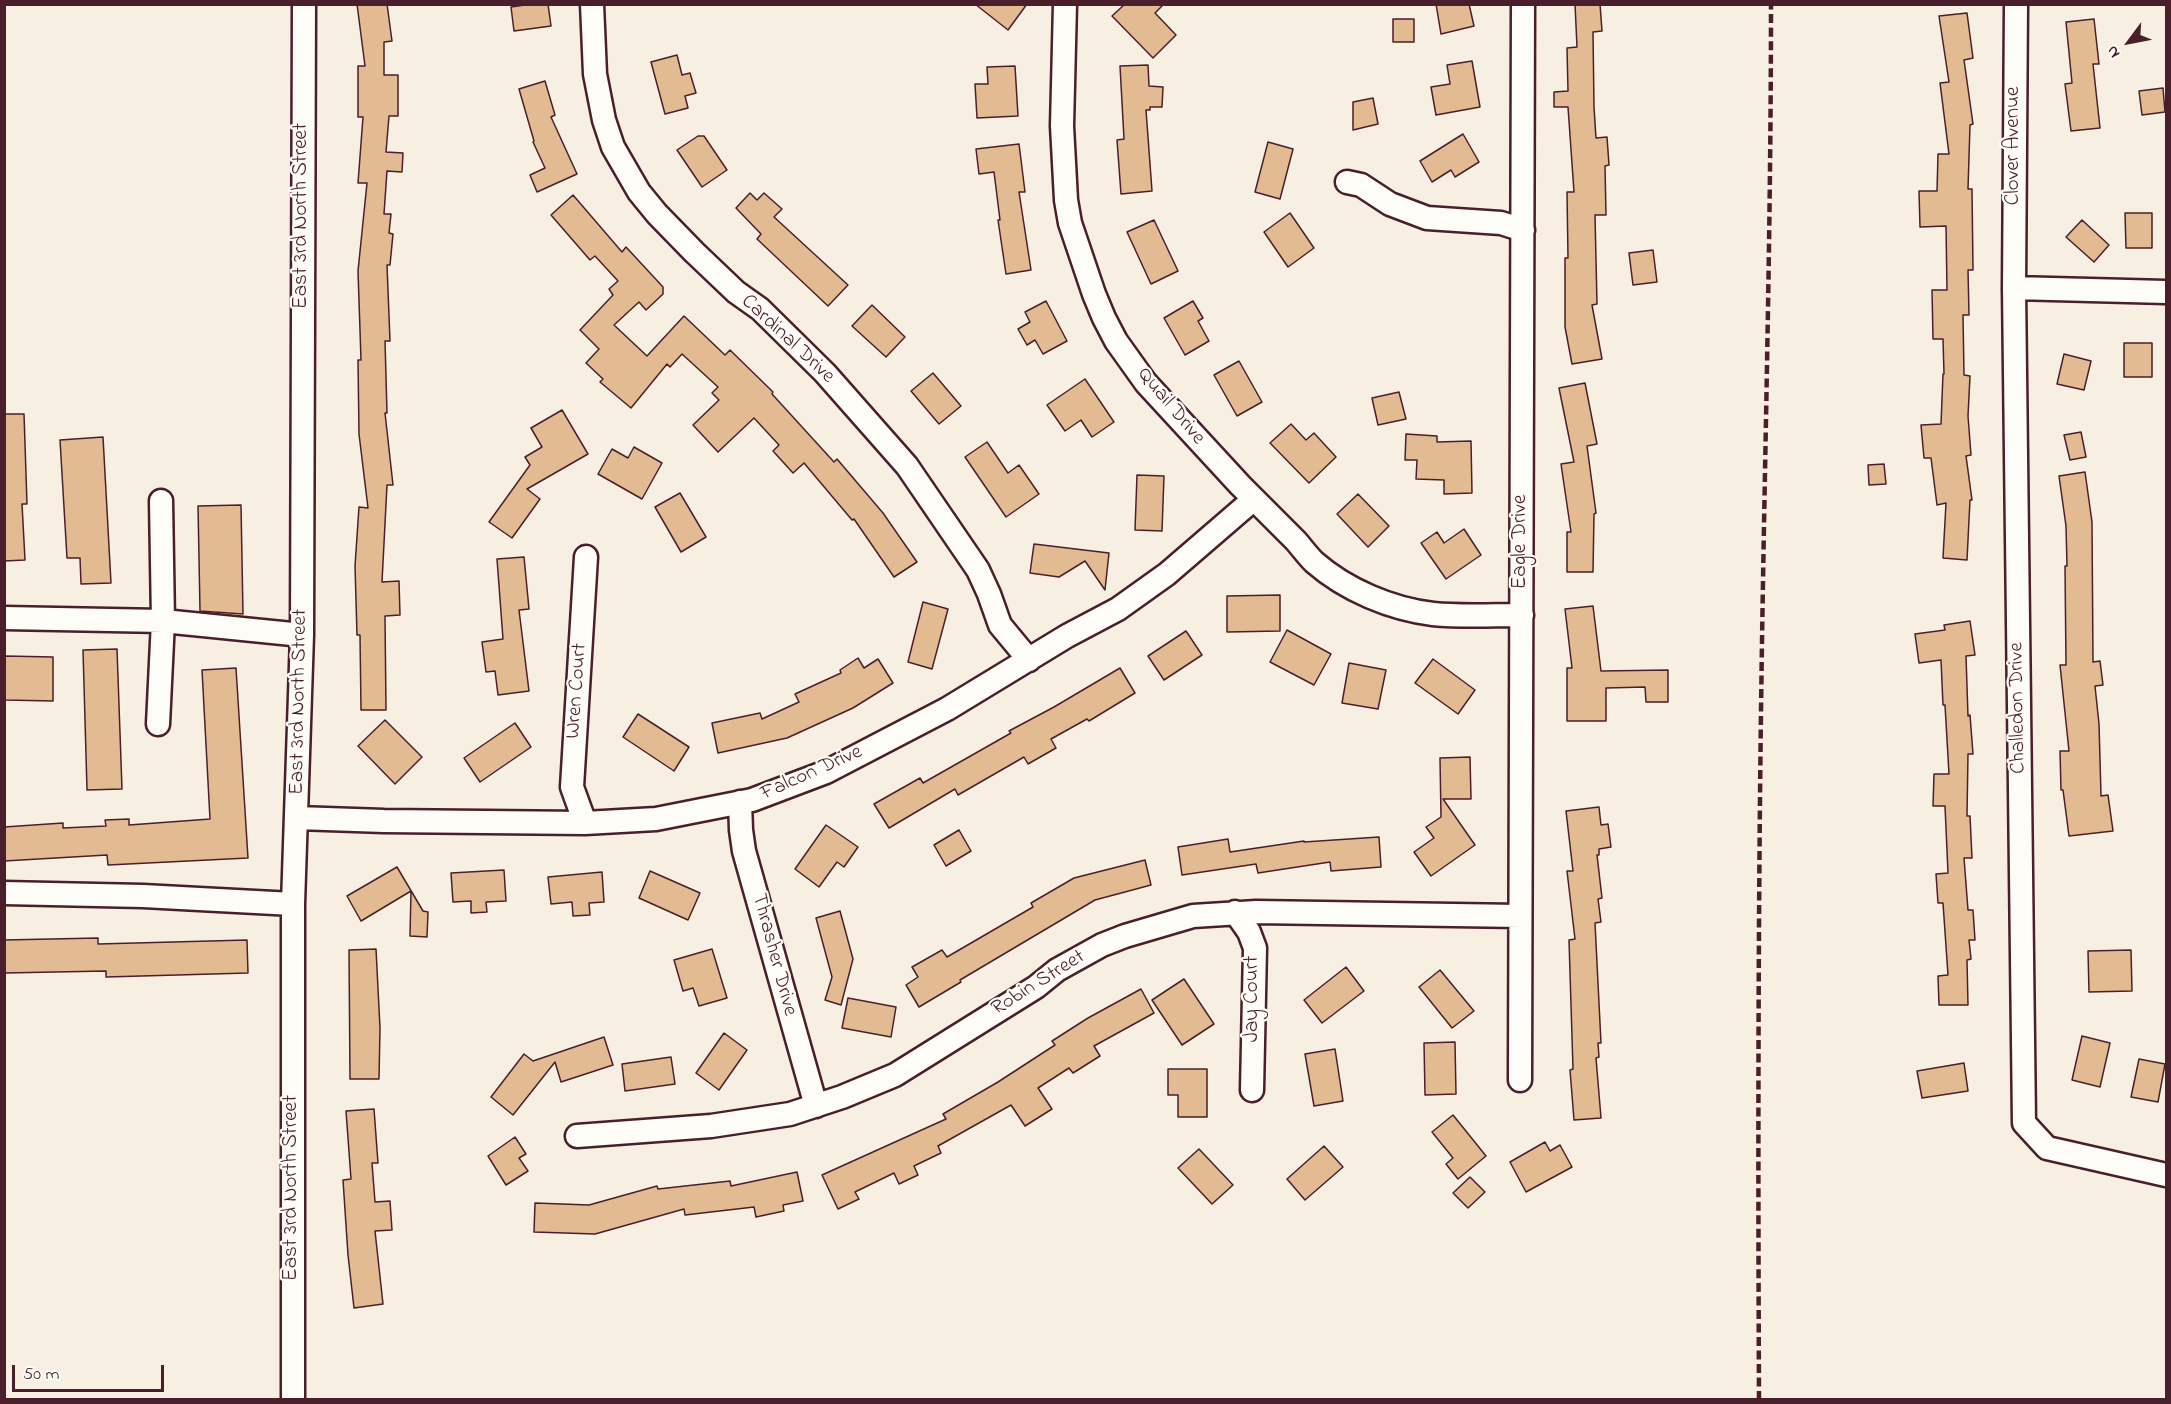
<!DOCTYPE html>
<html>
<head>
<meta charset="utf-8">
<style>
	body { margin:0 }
	#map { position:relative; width:2171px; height:1404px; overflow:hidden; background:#f8efe3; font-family:"Indie Flower",sans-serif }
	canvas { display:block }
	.frame { position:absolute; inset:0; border:6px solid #4a1f2b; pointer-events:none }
	.north { position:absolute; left:2099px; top:12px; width:60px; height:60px; -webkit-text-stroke:4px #fdfcf7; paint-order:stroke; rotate:238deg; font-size:16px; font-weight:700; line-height:24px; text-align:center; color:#4a1f2b }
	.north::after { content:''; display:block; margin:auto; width:21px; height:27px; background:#4a1f2b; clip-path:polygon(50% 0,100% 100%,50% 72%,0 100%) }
	.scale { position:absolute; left:12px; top:1365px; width:152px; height:27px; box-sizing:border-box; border:3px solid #4a1f2b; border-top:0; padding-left:8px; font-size:18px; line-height:21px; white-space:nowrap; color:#4a1f2b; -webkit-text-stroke:4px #fdfcf7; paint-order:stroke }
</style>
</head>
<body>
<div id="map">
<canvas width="2171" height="1404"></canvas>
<div class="frame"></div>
<div class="north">N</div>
<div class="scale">50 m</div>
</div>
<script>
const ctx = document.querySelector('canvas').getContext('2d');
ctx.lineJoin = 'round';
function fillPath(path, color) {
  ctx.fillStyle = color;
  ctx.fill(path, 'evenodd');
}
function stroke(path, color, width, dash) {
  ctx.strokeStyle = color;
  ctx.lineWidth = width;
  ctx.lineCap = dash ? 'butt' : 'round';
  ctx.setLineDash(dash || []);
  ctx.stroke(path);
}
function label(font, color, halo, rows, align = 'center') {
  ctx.font = font + ' "Indie Flower",sans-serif';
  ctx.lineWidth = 4.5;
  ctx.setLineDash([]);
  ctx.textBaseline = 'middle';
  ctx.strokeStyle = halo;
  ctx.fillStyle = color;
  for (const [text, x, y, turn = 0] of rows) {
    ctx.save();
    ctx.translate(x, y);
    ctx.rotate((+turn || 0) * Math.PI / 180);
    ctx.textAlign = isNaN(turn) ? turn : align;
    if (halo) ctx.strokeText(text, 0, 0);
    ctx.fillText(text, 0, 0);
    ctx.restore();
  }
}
const building = new Path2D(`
	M357,4H387L392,41L384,42V75H398V116H389L386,152L403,153L402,172L387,171L384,214H391L389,233L393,234L390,265H387L390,341H385L387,413H385L393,485H387L382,582L399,581L400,615L385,616L386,710H361L360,635H357L355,566L359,507L368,508L359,434L358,360H361L358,271L367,183H358L363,117H358V66H365Z
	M532,4H548L551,26L514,31L511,7Z
	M975,4H1027L1008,30Z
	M1125,4H1164L1155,13L1176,35L1153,58L1112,16Z
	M1436,4H1469L1474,26L1441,34Z
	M1575,4H1600L1602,31L1593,32L1594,107L1596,138L1607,137L1609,165L1605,166L1606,215H1595L1597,304L1592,305L1602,359L1572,364L1565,327V258H1568L1567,192H1574L1568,107H1554V92L1568,91L1567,48L1577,47Z
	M1967,13L1973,58L1964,60L1973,124L1970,125L1968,189H1972L1973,270H1968L1969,315H1963L1964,375L1970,376L1968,416L1971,455L1966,456L1972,500H1970L1967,560L1943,558L1946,503L1937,505L1931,458H1924L1921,425L1941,424L1943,374H1944L1943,339H1933L1932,290H1947L1946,226L1920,227L1919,191H1937L1938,154H1949L1940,83L1949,82L1939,16Z
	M1393,19H1414V42H1393Z
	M2094,19L2099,64H2093L2100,128L2071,131L2065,84L2072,83L2066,22Z
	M677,55L682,75L690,73L696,93L685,96L688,108L665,114L651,62Z
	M1472,61L1480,107L1436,115L1431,87L1450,84L1447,65Z
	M1148,65L1149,86L1163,87L1162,107H1150V110H1146L1152,191L1121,194L1117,140L1124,139L1120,66Z
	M1015,66L1018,116L977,118L975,84H988L987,67Z
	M545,81L555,115L551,117L577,174L537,192L530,175L545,168L533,142L534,141L519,89Z
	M2163,88L2165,112L2142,115L2139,91Z
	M1373,98L1378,124L1353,130V102Z
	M1463,134L1479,162L1455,177L1451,170L1432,182L1420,161Z
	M698,136H704L727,170L702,187L677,150Z
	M1268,142L1293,149L1280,199L1255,192Z
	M1019,144L1025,192H1019L1031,270L1006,274L998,220H1000L994,172L979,174L976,149Z
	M750,193L757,200L764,193L782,209L774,217L848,285L828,306L757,239L761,234L736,208Z
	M573,195L622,252L626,247L663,287V294L646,310L639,302L614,325L647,356L684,316L725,355L730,350L773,392L772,394L834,462L837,459L883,513L917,562L894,577L854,519L852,520L804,463L793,473L773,451L779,445L754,418L718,452L693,425L719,400L712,393L718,387L682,354L670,367L667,364L631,408L600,382L603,379L586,363L599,349L580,330L613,295L609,289L618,281L595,256L590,260L551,215Z
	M1290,213L1314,248L1288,267L1264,232Z
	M2125,213H2152V248H2126Z
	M1154,220L1178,271L1151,284L1127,232Z
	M2082,220L2109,245L2094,262L2066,237Z
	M1653,250L1657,282L1633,285L1629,253Z
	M1046,301L1067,341L1043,354L1035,340L1027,345L1018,329L1030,322L1025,312Z
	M1193,301L1203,318L1198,321L1209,341L1185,355L1164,318Z
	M872,305L905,337L886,357L852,326Z
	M2124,343H2152V377H2124Z
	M2064,354L2091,361L2084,390L2057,384Z
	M1239,361L1262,402L1237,416L1214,375Z
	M933,373L961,406L939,424L911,391Z
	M1085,379L1114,422L1092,437L1081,420L1065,431L1047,405Z
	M1585,383L1597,444L1587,446L1596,513L1594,514L1593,572H1567V532H1571L1561,464L1574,462L1559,388Z
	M1399,392L1406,419L1378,425L1372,398Z
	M562,410L588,454L527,489L540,499L512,538L489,522L530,465L525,457L542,447L531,428Z
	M4,414H24L27,504H22L25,560L4,561Z
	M1291,424L1306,440L1314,433L1336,457L1309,483L1270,443Z
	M2081,432L2086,457L2070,460L2064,435Z
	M1406,434L1437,436V442L1471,441L1472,493L1444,494V480L1416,479L1417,460H1405Z
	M103,437L111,583L81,584L80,558H67L60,440Z
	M987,442L1008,473L1019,465L1039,494L1006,517L965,457Z
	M634,447L662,463L642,499L598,474L612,449L628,458Z
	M1884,464L1886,484L1869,485L1868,465Z
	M2085,472L2092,522L2093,662L2100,661L2103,685L2095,686L2099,724L2101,796L2108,795L2113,831L2069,836L2063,790H2061L2060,751H2069L2060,665H2066L2065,566H2067L2066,526L2059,476Z
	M1137,475L1164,476L1162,531L1135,530Z
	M680,493L706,537L681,552L655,507Z
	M1358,494L1389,526L1368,547L1337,514Z
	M241,505L243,614L200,611L198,506Z
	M1464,529L1481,555L1446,579L1421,543L1437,532L1444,543Z
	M1034,544L1109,553L1105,590L1085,561L1059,577L1030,573Z
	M524,557L529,609L519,610L529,691L498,695L495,671L486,672L482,642L503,639L497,559Z
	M1280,595V631L1227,632V596Z
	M923,602L948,609L932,669L908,662Z
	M1593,606L1601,671L1668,670V702H1646L1645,687L1606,688V721H1567V668H1572L1565,609Z
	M1970,621L1975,655L1966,656L1968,716L1970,715L1973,754H1968L1967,816H1970L1972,858H1964L1968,910H1973L1975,940H1969L1971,959L1967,960L1968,1005H1939L1938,976L1948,975L1943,903H1938L1936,874L1948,873L1945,806H1933L1934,774H1949L1945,705H1943L1941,660L1919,663L1915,634L1945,630L1944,625Z
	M1287,630L1331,654L1314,685L1270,662Z
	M1186,631L1202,655L1164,680L1148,656Z
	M117,649L122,789L87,790L83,650Z
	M5,656L53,657V701L5,700Z
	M858,658L864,668L878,659L893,683L853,708L787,738L718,753L712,723L760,713L762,719L799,702L795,694L841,673L840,670Z
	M1433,659L1475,690L1458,714L1415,683Z
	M1349,663L1386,670L1378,709L1342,703Z
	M236,668L248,858L108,865L107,855L4,861V827L63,823V828L106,826L105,820L129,819V825L210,819L202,670Z
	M1120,668L1135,693L1089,721L1087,719L1051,739L1056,748L1028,764L1024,757L958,795L955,789L889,828L874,804L920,778L923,783L1011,733L1009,731L1054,707Z
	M638,714L689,747L674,771L623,737Z
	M385,720L422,757L395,784L358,746Z
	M515,723L531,747L480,782L464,758Z
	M1470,757L1471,799H1443L1475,845L1431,876L1414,852L1434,838L1426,827L1441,817L1440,758Z
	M1599,807L1601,825L1608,824L1611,847L1599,849V855H1597L1602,898L1598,899L1601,922L1595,923L1601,1043H1598L1599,1057L1596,1058L1601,1118L1574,1120L1570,1070L1573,1069L1569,940L1575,939L1567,871H1573L1566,811Z
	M826,825L858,847L844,867L837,862L819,887L795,869Z
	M959,830L971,851L946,866L934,845Z
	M1379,837L1381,867L1331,871L1330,862L1258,873L1256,864L1182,875L1178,847L1228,839L1230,852L1304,841V842Z
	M1145,860L1151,885L1095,900L960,980L961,982L919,1007L906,985L918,977L912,967L942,950L947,957L1033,907L1031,903L1074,878Z
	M397,867L423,911L428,912L427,937L410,936L411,891L361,921L347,896Z
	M504,870L506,901L486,902L487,912L471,913V901L453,902L451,873Z
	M650,871L700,893L688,920L639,898Z
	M602,872L604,902L589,903L590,915L573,916L572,902L551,904L548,877Z
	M840,911L853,959L841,1005L825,1000L832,977L816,918Z
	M98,938V944L247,940L248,973L106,977V971L4,973V940Z
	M376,949L380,1028L379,1079H350L349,950Z
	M712,949L727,998L699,1006L693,988L683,991L674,960Z
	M2131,950L2132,991L2089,992L2088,951Z
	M1346,967L1364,991L1322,1023L1304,1000Z
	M1440,970L1474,1011L1452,1028L1419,987Z
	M1184,979L1214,1024L1182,1045L1152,1000Z
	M1141,989L1154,1013L1094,1046L1100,1056L1073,1073L1069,1068L1038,1088L1052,1109L1025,1126L1011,1105L938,1146L941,1153L914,1166L918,1175L899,1184L894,1173L855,1192L859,1199L838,1209L822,1175L946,1119L943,1114L998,1082L1055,1045L1052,1041L1088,1018Z
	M848,998L896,1007L891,1037L842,1028Z
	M724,1033L747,1050L719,1090L696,1073Z
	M2082,1036L2110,1043L2100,1087L2072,1080Z
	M604,1037L613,1065L561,1082L555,1062L513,1115L491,1097L524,1054L533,1061Z
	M1455,1042L1456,1094L1425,1095L1424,1043Z
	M1335,1049L1343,1101L1314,1106L1305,1054Z
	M671,1057L675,1084L625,1091L622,1064Z
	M2139,1059L2165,1064L2158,1102L2131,1097Z
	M1964,1063L1968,1091L1922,1098L1917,1071Z
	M1168,1069H1207V1117H1178V1095H1168Z
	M374,1109L378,1163H372L375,1202L390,1201L392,1230L375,1231L383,1304L354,1308L348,1255L343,1180L351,1179L346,1111Z
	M1453,1115L1486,1156L1458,1179L1446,1164L1453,1158L1432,1132Z
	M515,1137L526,1154L519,1158L528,1171L506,1185L488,1156Z
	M1545,1142L1550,1151L1560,1145L1572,1167L1526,1192L1510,1162Z
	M1324,1146L1343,1167L1305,1200L1287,1179Z
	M1199,1149L1233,1185L1212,1204L1178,1168Z
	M797,1172L803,1201L783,1205L784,1211L756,1217L754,1207L685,1215L684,1209L595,1234L534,1232L535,1203L589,1205L657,1186L658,1189L730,1181L731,1186Z
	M1470,1177L1485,1192L1468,1208L1453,1193Z`);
fillPath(building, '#e3bb93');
stroke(building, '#4a1f2b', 1.5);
const minor = new Path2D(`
	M592,4L595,74L604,120L613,147L639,192L657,214L694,252L736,292L760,309L825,373L907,466L978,570L989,594L1000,625L1029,660
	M1065,4L1062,126L1066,200L1070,223L1094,294L1104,318L1116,341L1146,383L1240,485L1296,541C1302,548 1308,556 1314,562C1346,590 1391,609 1433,614C1462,617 1492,615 1522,615
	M2016,4L2014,288L2024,1123L2047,1148L2166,1175
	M1347,182L1361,185L1390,204L1427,218L1501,223L1523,230
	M2014,288L2166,292
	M4,618L163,621L302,635
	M158,724L163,621L161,501
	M740,802L741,830L744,851L816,1106
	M297,818L384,821L585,823L656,819L752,800L826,772L947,709L1067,636L1118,609L1167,574L1254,499
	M585,823L572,787L586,557
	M4,893L143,896L293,904
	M1235,912L1249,932L1255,948L1252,1090
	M1520,1080L1523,4
	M577,1136L711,1126L790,1114L842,1097L895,1075L1036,987L1057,970L1102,945L1125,936L1193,916L1256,912L1520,916
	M293,1400V904L302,635L304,4`);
stroke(minor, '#4a1f2b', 27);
stroke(minor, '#fdfcf7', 22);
stroke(new Path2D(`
	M1759,1400C1758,1170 1758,941 1761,712C1764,476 1771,241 1771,4`), '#4a1f2b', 4.5, [9, 4.5]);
label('21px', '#4a1f2b', '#fdfcf7', [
	["Clover Avenue",2015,146,-90],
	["East 3rd North Street",303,216,-90],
	["Cardinal Drive",787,340,43],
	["Quail Drive",1170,407,50],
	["Eagle Drive",1522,542,-90],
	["Wren Court",578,691,-86],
	["East 3rd North Street",300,702,-89],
	["Challedon Drive",2019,708,-91],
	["Falcon Drive",812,774,-24],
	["Thrasher Drive",773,955,75],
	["Robin Street",1039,984,-32],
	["Jay Court",1254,999,-90],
	["East 3rd North Street",293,1188,-90]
]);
</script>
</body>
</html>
